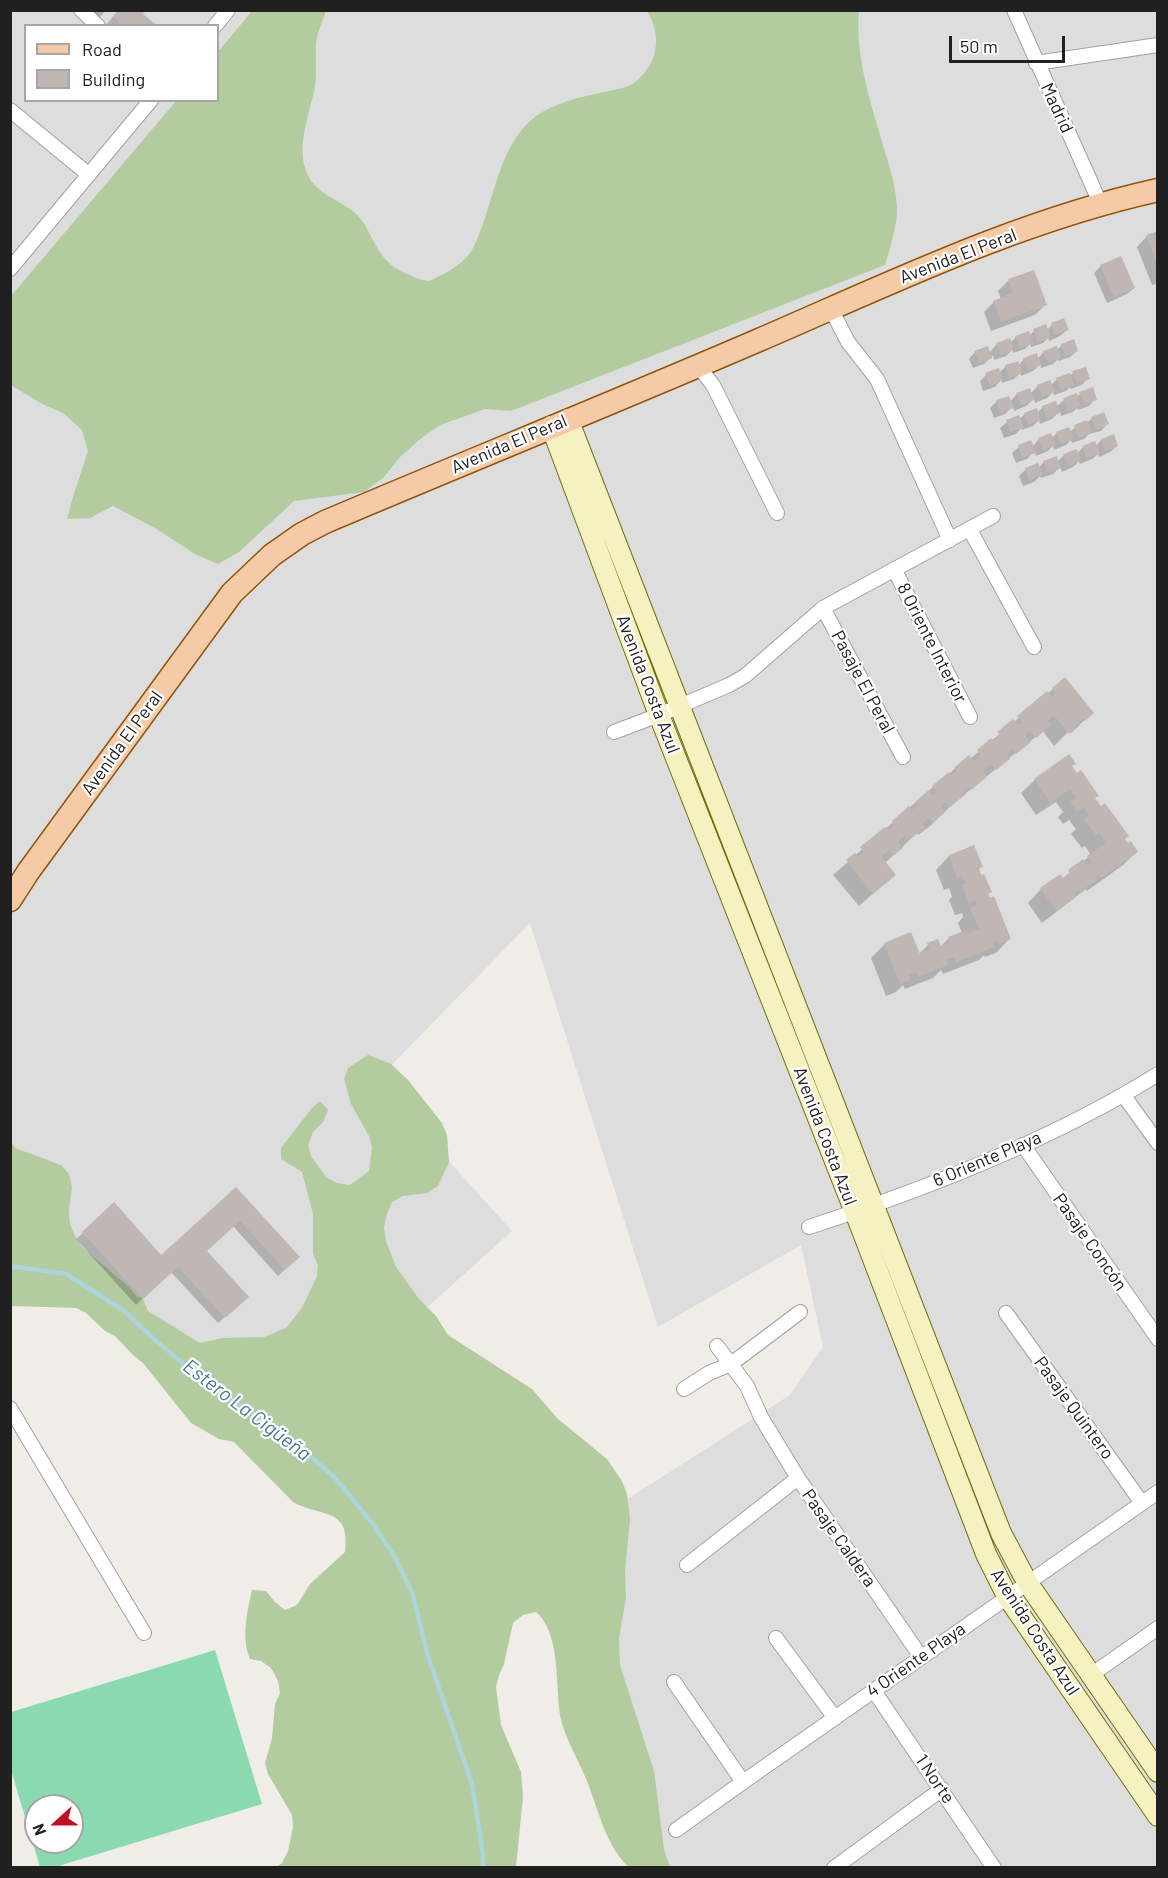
<!DOCTYPE html>
<html>
<head>
<meta charset="utf-8">
<style>
	body { margin:0 }
	#map { position:relative; width:1168px; height:1878px; overflow:hidden; background:#f0ece7; font-family:Barlow,sans-serif }
	canvas { display:block }
	.frame { position:absolute; inset:0; border:12px solid #202020; pointer-events:none }
	.legend { position:absolute; left:24px; top:24px; width:195px; height:78px; box-sizing:border-box; background:#fff; border:2px solid #a6a6a6; margin:0; padding:8px 10px; list-style:none; font-size:18px; color:#202020 }
	.legend li { display:flex; align-items:center; gap:12px; height:30px }
	.legend b { width:30px; border:2px solid #a6a6a6 }
	.north { position:absolute; left:24px; top:1794px; width:60px; height:60px; box-sizing:border-box; background:#fff; border:2px solid #a6a6a6; border-radius:50%; rotate:249deg; font-size:16px; font-weight:700; line-height:24px; text-align:center; color:#202020 }
	.north::after { content:''; display:block; margin:auto; width:21px; height:27px; background:#c10f25; clip-path:polygon(50% 0,100% 100%,50% 72%,0 100%) }
	.scale { position:absolute; left:949px; top:36px; width:116px; height:27px; box-sizing:border-box; border:3px solid #202020; border-top:0; padding-left:8px; font-size:18px; line-height:21px; white-space:nowrap; color:#202020; -webkit-text-stroke:4px #fff; paint-order:stroke }
</style>
</head>
<body>
<div id="map">
<canvas width="1168" height="1878"></canvas>
<div class="frame"></div>
<ul class="legend">
<li><b style="height:8px;background:#f5caa7"></b>Road</li>
<li><b style="height:16px;background:#c0b7b4"></b>Building</li>
</ul>
<div class="north">N</div>
<div class="scale">50 m</div>
</div>
<script>
const ctx = document.querySelector('canvas').getContext('2d');
ctx.lineJoin = 'round';
function fillPath(path, color) {
  ctx.fillStyle = color;
  ctx.fill(path, 'evenodd');
}
function stroke(path, color, width, dash) {
  ctx.strokeStyle = color;
  ctx.lineWidth = width;
  ctx.lineCap = dash ? 'butt' : 'round';
  ctx.setLineDash(dash || []);
  ctx.stroke(path);
}
function label(font, color, halo, rows, align = 'center') {
  ctx.font = font + ' Barlow,sans-serif';
  ctx.lineWidth = 4.5;
  ctx.setLineDash([]);
  ctx.textBaseline = 'middle';
  ctx.strokeStyle = halo;
  ctx.fillStyle = color;
  for (const [text, x, y, turn = 0] of rows) {
    ctx.save();
    ctx.translate(x, y);
    ctx.rotate((+turn || 0) * Math.PI / 180);
    ctx.textAlign = isNaN(turn) ? turn : align;
    if (halo) ctx.strokeText(text, 0, 0);
    ctx.fillText(text, 0, 0);
    ctx.restore();
  }
}
fillPath(new Path2D(`
	M11,11H1157V1867H641L598,1518L790,1395L823,1347L801,1245L658,1327L530,923L376,1081L512,1231L287,1434L129,1300L11,1182ZM26,26H218V100H26Z`), '#dedddd');
fillPath(new Path2D(`
	M252,11H326C323,21 316,34 316,45C315,59 317,72 315,86C310,115 293,150 310,179C323,200 352,202 365,225C379,250 382,265 412,276C416,278 424,281 429,281C433,280 438,276 442,275C451,270 464,262 470,253C476,245 479,233 483,224C495,190 501,152 526,125C546,104 577,98 604,92C613,90 627,88 634,83C659,64 662,35 647,11H859C855,55 870,100 882,142C889,165 898,191 897,215C895,232 890,248 885,265L511,411L485,409L440,425L419,440L400,457L384,477L364,492L294,501L239,552L218,564L195,554L155,528L113,506L90,518L67,519L73,497L88,451L82,430L63,413L40,403L11,385V296L176,101L218,100V52Z
	M368,1055L391,1064L408,1080L442,1123L447,1135L449,1162L438,1186L427,1193L403,1196L392,1202L387,1214L384,1227L386,1241L396,1267L419,1299L436,1316L448,1335L532,1389L558,1419L607,1459L622,1481L627,1494L630,1519L625,1572L626,1598L619,1638L620,1665L654,1771L664,1849L670,1867H628C622,1860 616,1853 612,1845C599,1822 594,1795 583,1772C574,1751 561,1731 559,1708C556,1680 559,1631 536,1612L523,1615L513,1623L504,1664L499,1675L496,1687L501,1725L521,1772L523,1797L516,1867H276L282,1863L288,1851L293,1827L292,1815L268,1774L265,1763L272,1738L275,1704L280,1693L278,1681L271,1668L261,1661L250,1659C241,1637 247,1613 252,1590L266,1591L275,1602L285,1610L297,1605L310,1584L345,1552C351,1506 321,1518 293,1502L234,1442L219,1439L191,1423L143,1363L133,1355L115,1336L105,1331L86,1313L76,1308L11,1306V1141L15,1148L61,1165L69,1174L72,1187L69,1211L70,1224L75,1236L82,1247L129,1287L136,1296L143,1299L148,1311L200,1343L223,1338L264,1337L286,1328L302,1308L317,1276L318,1265L313,1254V1214L302,1172L281,1159V1148L312,1108L320,1101L328,1110L323,1122L313,1132L308,1145L311,1156L326,1177L337,1183L350,1185L369,1171L372,1147L369,1136L351,1104L344,1079L348,1068Z`), '#b2cc9f');
fillPath(new Path2D(`
	M215,1650L262,1804L55,1867H40L11,1770V1712ZM36,1806H72V1842H36Z`), '#8bd9b1');
fillPath(new Path2D(`
	M73,10H106L92,26Z
	M118,10L141,14L156,26H108L107,24Z
	M1158,232V283L1152,285L1137,247L1147,236Z
	M1101,266L1134,288L1127,294L1107,303L1094,273Z
	M1033,272L1045,305L1035,315L991,331L984,312L994,302L1001,299L998,291L1008,281Z
	M1063,320L1067,330L1060,336L1049,341L1048,338L1043,343L1031,347L1030,344L1025,349L1013,353L1012,350L1006,356L994,360L993,355L984,364L973,368L969,359L975,352L989,353L997,344L1010,343L1016,337L1029,336L1034,331L1047,330L1052,325Z
	M1062,345L1077,351L1070,357L1059,361L1058,359L1053,364L1041,368L1040,364L1033,371L1021,376L1020,373L1014,379L1002,383L1001,380L995,387L983,391L980,381L986,375L999,373L1005,367L1017,362L1018,366L1024,359H1037L1044,352L1057,350Z
	M1073,373L1088,378L1082,385L1071,389L1070,387L1066,391L1054,395L1053,392L1047,398L1035,403L1034,399L1026,406L1014,411L1013,406L1005,414L994,418L990,408L996,402L1008,397L1010,402L1017,394H1030L1038,386L1051,385L1057,379L1070,376Z
	M1080,394L1095,399L1089,406L1078,410L1077,408L1073,412L1061,416L1060,411L1052,419L1040,424L1039,420L1033,426L1022,430L1021,428L1016,434L1004,438L1000,428L1007,422L1019,419L1025,414L1037,413L1043,407H1056L1064,400L1076,397Z
	M1092,418L1107,424L1101,431L1089,434L1084,439L1072,443L1071,440L1066,445L1054,450L1053,446L1048,451L1036,456L1035,451L1027,459L1016,463L1012,453L1019,447H1032L1039,439L1052,438L1057,433L1070,432L1075,427L1087,423Z
	M1101,440L1117,446L1110,452L1099,457L1098,454L1092,459L1080,464L1079,461L1073,467L1062,472L1060,467L1053,474L1041,478L1040,476L1034,482L1023,486L1019,476L1026,469L1038,468L1044,462H1057L1064,455L1077,454L1083,447L1096,446Z
	M1053,689L1092,713L1071,733L1069,731L1054,746L1043,731L956,801L930,826L918,835L917,833L885,863L894,875L859,906L833,875L933,787L969,757L970,759Z
	M1071,767L1123,840L1136,852L1123,865L1087,891L1086,889L1042,923L1028,903L1041,889L1062,879L1091,855L1085,846L1082,848L1071,834L1076,829L1069,820L1063,824L1058,817L1063,812L1056,802L1036,815L1021,793L1035,780Z
	M973,847L981,867L978,870L990,892L987,895L1009,939L996,953L985,957L984,955L979,960L943,974L941,970L933,978L905,989L903,985L896,992L886,996L871,958L885,944L918,955L928,945L940,947L949,938L962,933L958,923L963,917L962,913L955,915L949,900L952,897L949,888L944,890L936,870L949,856Z
	M236,1189L298,1257L278,1276L233,1226L205,1251L240,1303L218,1323L171,1272L136,1305L76,1239L83,1233L161,1257Z`), '#0003');
stroke(new Path2D(`
	M10,1266L66,1274L123,1310L155,1340L210,1386L283,1432L336,1479L372,1523L395,1557L413,1595L427,1653L472,1784L483,1854V1868`), '#abd5da', 4.5);
fillPath(new Path2D(`
	M118,10H146L143,14L158,26H123L113,17Z
	M1158,231V265H1157L1146,235Z
	M1121,256L1135,288L1114,297L1100,265Z
	M1034,270L1047,305L1001,322L993,301L1013,293L1008,279Z
	M1064,318L1069,330L1055,335L1051,323Z
	M1046,324L1051,337L1038,342L1033,329Z
	M1029,331L1033,343L1020,348L1015,336Z
	M1010,338L1014,350L1001,355L996,343Z
	M1074,339L1078,351L1065,356L1061,344Z
	M988,346L992,358L979,363L974,351Z
	M1057,346L1061,358L1048,363L1043,351Z
	M1037,353L1041,365L1028,370L1023,358Z
	M1018,361L1022,373L1009,378L1005,365Z
	M1086,367L1090,379L1077,383L1072,371Z
	M999,368L1003,380L990,386L985,373Z
	M1070,373L1074,385L1061,390L1056,378Z
	M1050,380L1055,392L1042,397L1037,385Z
	M1093,387L1097,400L1084,404L1079,392Z
	M1030,388L1034,400L1021,405L1016,393Z
	M1077,393L1081,406L1068,411L1063,398Z
	M1009,396L1014,408L1000,413L996,400Z
	M1056,401L1060,413L1047,418L1042,406Z
	M1037,408L1041,420L1028,425L1024,413Z
	M1104,412L1109,424L1096,430L1091,417Z
	M1019,415L1024,428L1010,432L1006,420Z
	M1087,420L1092,432L1079,438L1074,425Z
	M1069,427L1074,439L1061,444L1056,432Z
	M1051,433L1056,445L1043,450L1038,438Z
	M1114,434L1118,446L1105,451L1101,439Z
	M1031,440L1036,453L1022,458L1018,445Z
	M1095,441L1100,453L1087,458L1082,446Z
	M1077,449L1081,461L1068,466L1063,454Z
	M1057,456L1061,468L1048,473L1043,461Z
	M1038,463L1043,475L1029,480L1025,468Z
	M1065,677L1094,713L1085,721L1083,718L1069,734L1054,715L1047,721L1051,725L1036,738L1030,731L1025,735L1031,742L1016,754L1013,750L1007,755L1010,759L996,770L991,764L983,771L987,777L971,790L969,787L964,791L966,794L950,807L946,802L941,806L945,812L933,822L929,818L922,824L925,827L909,840L905,836L898,842L903,848L894,855L889,850L881,856L896,875L873,894L846,860L855,853L858,856L864,852L860,847L885,827L888,830L895,825L892,821L909,806L912,810L917,805L915,802L929,790L933,795L937,791L932,786L949,772L951,775L957,771L954,768L969,755L974,761L981,755L977,750L991,738L994,741L1000,735L997,732L1013,719L1019,725L1022,722L1017,716L1047,691L1052,697L1056,693L1052,688Z
	M1069,754L1076,764L1072,766L1077,773L1081,770L1099,796L1095,798L1101,806L1105,803L1129,836L1125,839L1128,843L1131,841L1138,852L1101,878L1098,875L1095,877L1097,880L1080,892L1079,890L1073,893L1076,897L1057,911L1040,888L1060,874L1063,878L1070,873L1068,870L1083,859L1087,865L1091,862L1087,856L1106,843L1099,833L1096,835L1084,819L1089,815L1084,808L1077,812L1070,802L1077,798L1070,789L1051,803L1034,779Z
	M974,845L983,867L979,868L981,875L984,874L992,892L988,894L990,898L994,896L1011,939L999,944L997,941L993,943L994,947L956,962L954,957L946,960L948,965L918,977L916,972L909,975L911,979L900,984L884,943L911,932L920,954L930,950L927,943L938,939L941,946L950,943L948,937L966,930L968,933L979,929L970,908L977,905L975,900L969,903L962,885L966,884L962,876L957,878L949,855Z
	M236,1187L300,1257L285,1270L240,1221L207,1251L249,1297L225,1318L178,1267L143,1299L82,1232L114,1202L161,1255Z`), '#c0b7b4');
const street = new Path2D(`
	M81,10L98,26
	M1014,10L1101,205
	M215,26L228,10
	M1036,63L1158,45
	M10,110L88,174
	M10,269L151,100
	M831,309L848,342L877,379L950,540
	M698,366L713,385L777,513
	M970,530L1034,647
	M894,569L970,717
	M823,608L903,757
	M614,732L659,715L729,685L745,676L823,608L993,516
	M1124,1096L1158,1143
	M1023,1145L1158,1339
	M809,1227C926,1189 1053,1140 1158,1074
	M1006,1313L1142,1503
	M717,1346L747,1386L761,1417L798,1478L921,1657
	M684,1389L709,1373L731,1364L800,1312
	M10,1408L144,1633
	M687,1565L798,1478
	M776,1638L835,1718
	M1091,1675L1158,1628
	M674,1682L743,1782
	M874,1691L994,1868
	M676,1830L743,1782L1158,1492
	M834,1868L942,1789`);
const secondary = new Path2D(`
	M568,419L1001,1533L1027,1582L1158,1772
	M551,426L659,715L855,1212L986,1554L1007,1596L1158,1816`);
const primary = new Path2D(`
	M10,900L28,872L232,593L272,555L302,534L325,522C469,461 615,402 759,340C889,284 1018,221 1158,190`);
stroke(street, '#a1a1a1', 16);
stroke(secondary, '#716f0d', 22);
stroke(primary, '#91540b', 25);
stroke(street, '#fff', 14);
stroke(secondary, '#f5f1c0', 20);
stroke(primary, '#f5caa7', 22);
label('18px', '#202020', '#fff', [
	["Madrid",1057,108,65],
	["Avenida El Peral",958,256,-21],
	["Avenida El Peral",509,444,-23],
	["8 Oriente Interior",932,643,63],
	["Pasaje El Peral",863,682,62],
	["Avenida Costa Azul",648,684,69],
	["Avenida El Peral",122,743,-54],
	["Avenida Costa Azul",825,1136,69],
	["6 Oriente Playa",987,1159,-23],
	["Pasaje Concón",1090,1242,55],
	["Pasaje Quintero",1074,1408,54],
	["Pasaje Caldera",839,1538,55],
	["Avenida Costa Azul",1035,1632,57],
	["4 Oriente Playa",916,1660,-35],
	["1 Norte",935,1779,56]
]);
label('italic 20px', '#497792', '#fff', [
	["Estero La Cigüeña",247,1410,37]
]);
</script>
</body>
</html>
